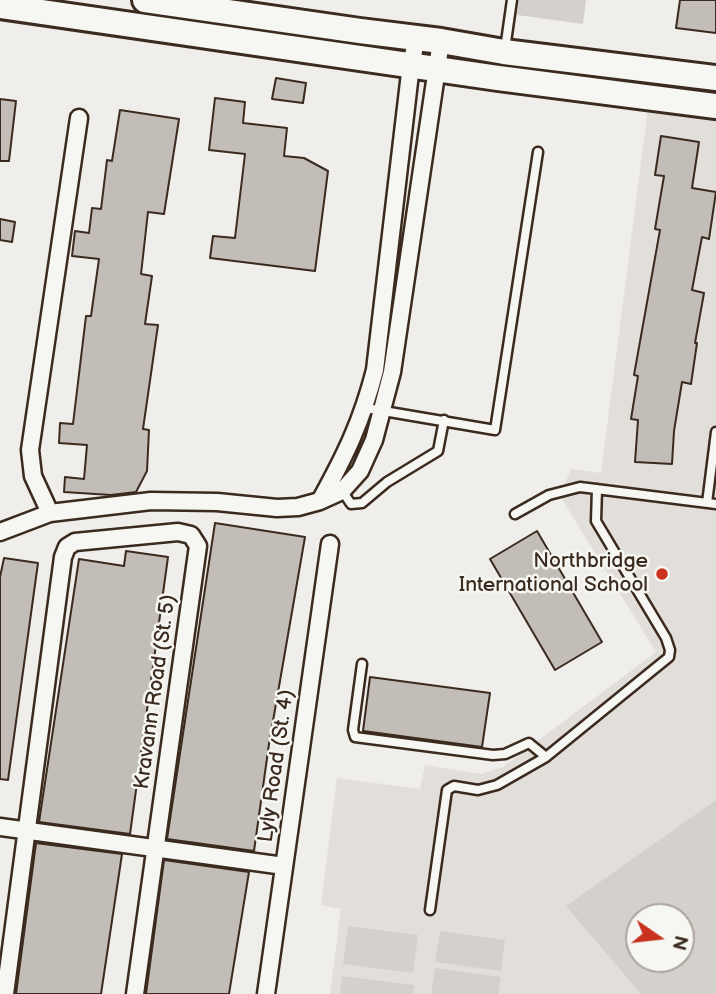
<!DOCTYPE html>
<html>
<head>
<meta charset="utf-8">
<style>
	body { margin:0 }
	#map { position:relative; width:716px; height:994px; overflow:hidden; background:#efeeea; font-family:"Balsamiq Sans",sans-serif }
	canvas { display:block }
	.north { position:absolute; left:625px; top:903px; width:70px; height:70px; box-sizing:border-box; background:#f6f6f2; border:2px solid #aba49d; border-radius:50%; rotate:104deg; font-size:19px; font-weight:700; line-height:28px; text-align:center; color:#3b2a1e }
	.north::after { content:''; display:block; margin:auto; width:24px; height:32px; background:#c8321e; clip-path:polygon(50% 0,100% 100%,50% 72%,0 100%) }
</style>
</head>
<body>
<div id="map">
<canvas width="716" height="994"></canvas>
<div class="north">N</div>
</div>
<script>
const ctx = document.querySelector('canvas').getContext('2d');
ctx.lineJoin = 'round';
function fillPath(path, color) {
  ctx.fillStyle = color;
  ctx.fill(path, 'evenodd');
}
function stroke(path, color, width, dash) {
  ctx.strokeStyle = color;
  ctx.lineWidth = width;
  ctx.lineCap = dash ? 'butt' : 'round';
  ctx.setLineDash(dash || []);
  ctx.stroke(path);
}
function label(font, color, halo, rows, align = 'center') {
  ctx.font = font + ' "Balsamiq Sans",sans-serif';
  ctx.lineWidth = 5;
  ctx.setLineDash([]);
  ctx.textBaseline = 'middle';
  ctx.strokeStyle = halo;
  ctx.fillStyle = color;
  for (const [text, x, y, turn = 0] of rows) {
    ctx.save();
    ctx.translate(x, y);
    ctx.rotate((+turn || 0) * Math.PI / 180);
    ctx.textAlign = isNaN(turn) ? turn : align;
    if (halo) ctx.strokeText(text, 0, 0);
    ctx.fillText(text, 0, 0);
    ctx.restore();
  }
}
fillPath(new Path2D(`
	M648,108L716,118V994H330L341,909L321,905L337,778L420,789L425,765L481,774L503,767L656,652L560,496L571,469L601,473ZM639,917H681V959H639Z`), '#e2dfdb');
fillPath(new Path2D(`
	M519,0H586L583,24L517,15Z
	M716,800V994H641L566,906ZM639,917H681V959H639Z
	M348,926L418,935L413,973L343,964Z
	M440,931L505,940L501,971L435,962Z
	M435,968L501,977L498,994H431Z
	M342,976L414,985L413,994H340Z`), '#d4d1cc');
const building = new Path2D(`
	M680,0H716V33L676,28Z
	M276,78L306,83L303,103L272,99Z
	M215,98L245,102L243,123L287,128L284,156L304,158L328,171L315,271L210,258L213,236L235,238L245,154L209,150Z
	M0,99L16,101L9,161H0Z
	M120,110L179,119L164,214L148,212L141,274L152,276L145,324L158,325L143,429L149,430L147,471L136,492L111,495L64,492L65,477L84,479L87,445L59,443L60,423L73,424L86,316H91L99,259L72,256L75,231L89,233L92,208L101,209L107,160L112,161Z
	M661,136L699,142L692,188L716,192L709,239L702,237L692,290L704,293L695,343H697L691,384L682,382L674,431L672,464L635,462L638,420L631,419L638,376L634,375L660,230L655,229L664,176L655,175Z
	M0,219L15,222L12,242L0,240Z
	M215,523L305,537L269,744L254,851L167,839Z
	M537,531L602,642L555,670L490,559Z
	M126,551L168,557L130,834L39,822L79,559L124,566Z
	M4,558L38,563L8,780L0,779V577Z
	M370,677L490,693L482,747L363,731Z
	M36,843L122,854L101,994H16Z
	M164,860L249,872L229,994H146Z`);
fillPath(building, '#c2bdb7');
stroke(building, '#3b2a1e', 2);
const service = new Path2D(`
	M505,49L512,0
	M366,408L495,430L538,152
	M341,489L351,504L362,503L387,482L438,451L444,420
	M707,503L716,432
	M515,514L549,495L580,487L716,504
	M362,664L353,730L355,737L493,755L505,754L529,743L546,757
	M430,910L447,790L454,786L478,790L497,785L546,757L669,657L670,650L666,638L596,521L597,489`);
const minor = new Path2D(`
	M320,501C345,456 362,421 375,370L411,65L417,37
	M50,513L33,476L30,450L79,118
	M0,532L50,513L151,501L217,502L277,508L298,507L320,501L342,491L360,471L374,440L392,372L441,41
	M0,827L284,866
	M5,994L63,557L67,547L75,542L178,532L191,535L198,546L135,994
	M266,994L330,544`);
const primary = new Path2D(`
	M145,0L360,31L441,41L504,52L716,78
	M0,6L498,78L716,106`);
stroke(service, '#3b2a1e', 13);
stroke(minor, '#3b2a1e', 21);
stroke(primary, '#3b2a1e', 30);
stroke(service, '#f6f6f2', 8);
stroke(minor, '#f6f6f2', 16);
stroke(primary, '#f6f6f2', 24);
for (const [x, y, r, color] of [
	[662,574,7,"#c8321e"]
]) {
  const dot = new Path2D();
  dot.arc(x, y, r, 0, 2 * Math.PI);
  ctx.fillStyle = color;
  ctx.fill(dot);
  stroke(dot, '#f6f6f2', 2.5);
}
label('21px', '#3b2a1e', '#f6f6f2', [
	["Northbridge",648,562],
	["International School",648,586]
], 'right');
label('21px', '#3b2a1e', '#f6f6f2', [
	["Kravann Road (St. 5)",156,692,-82],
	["Lyly Road (St. 4)",277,766,-82]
]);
</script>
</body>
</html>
